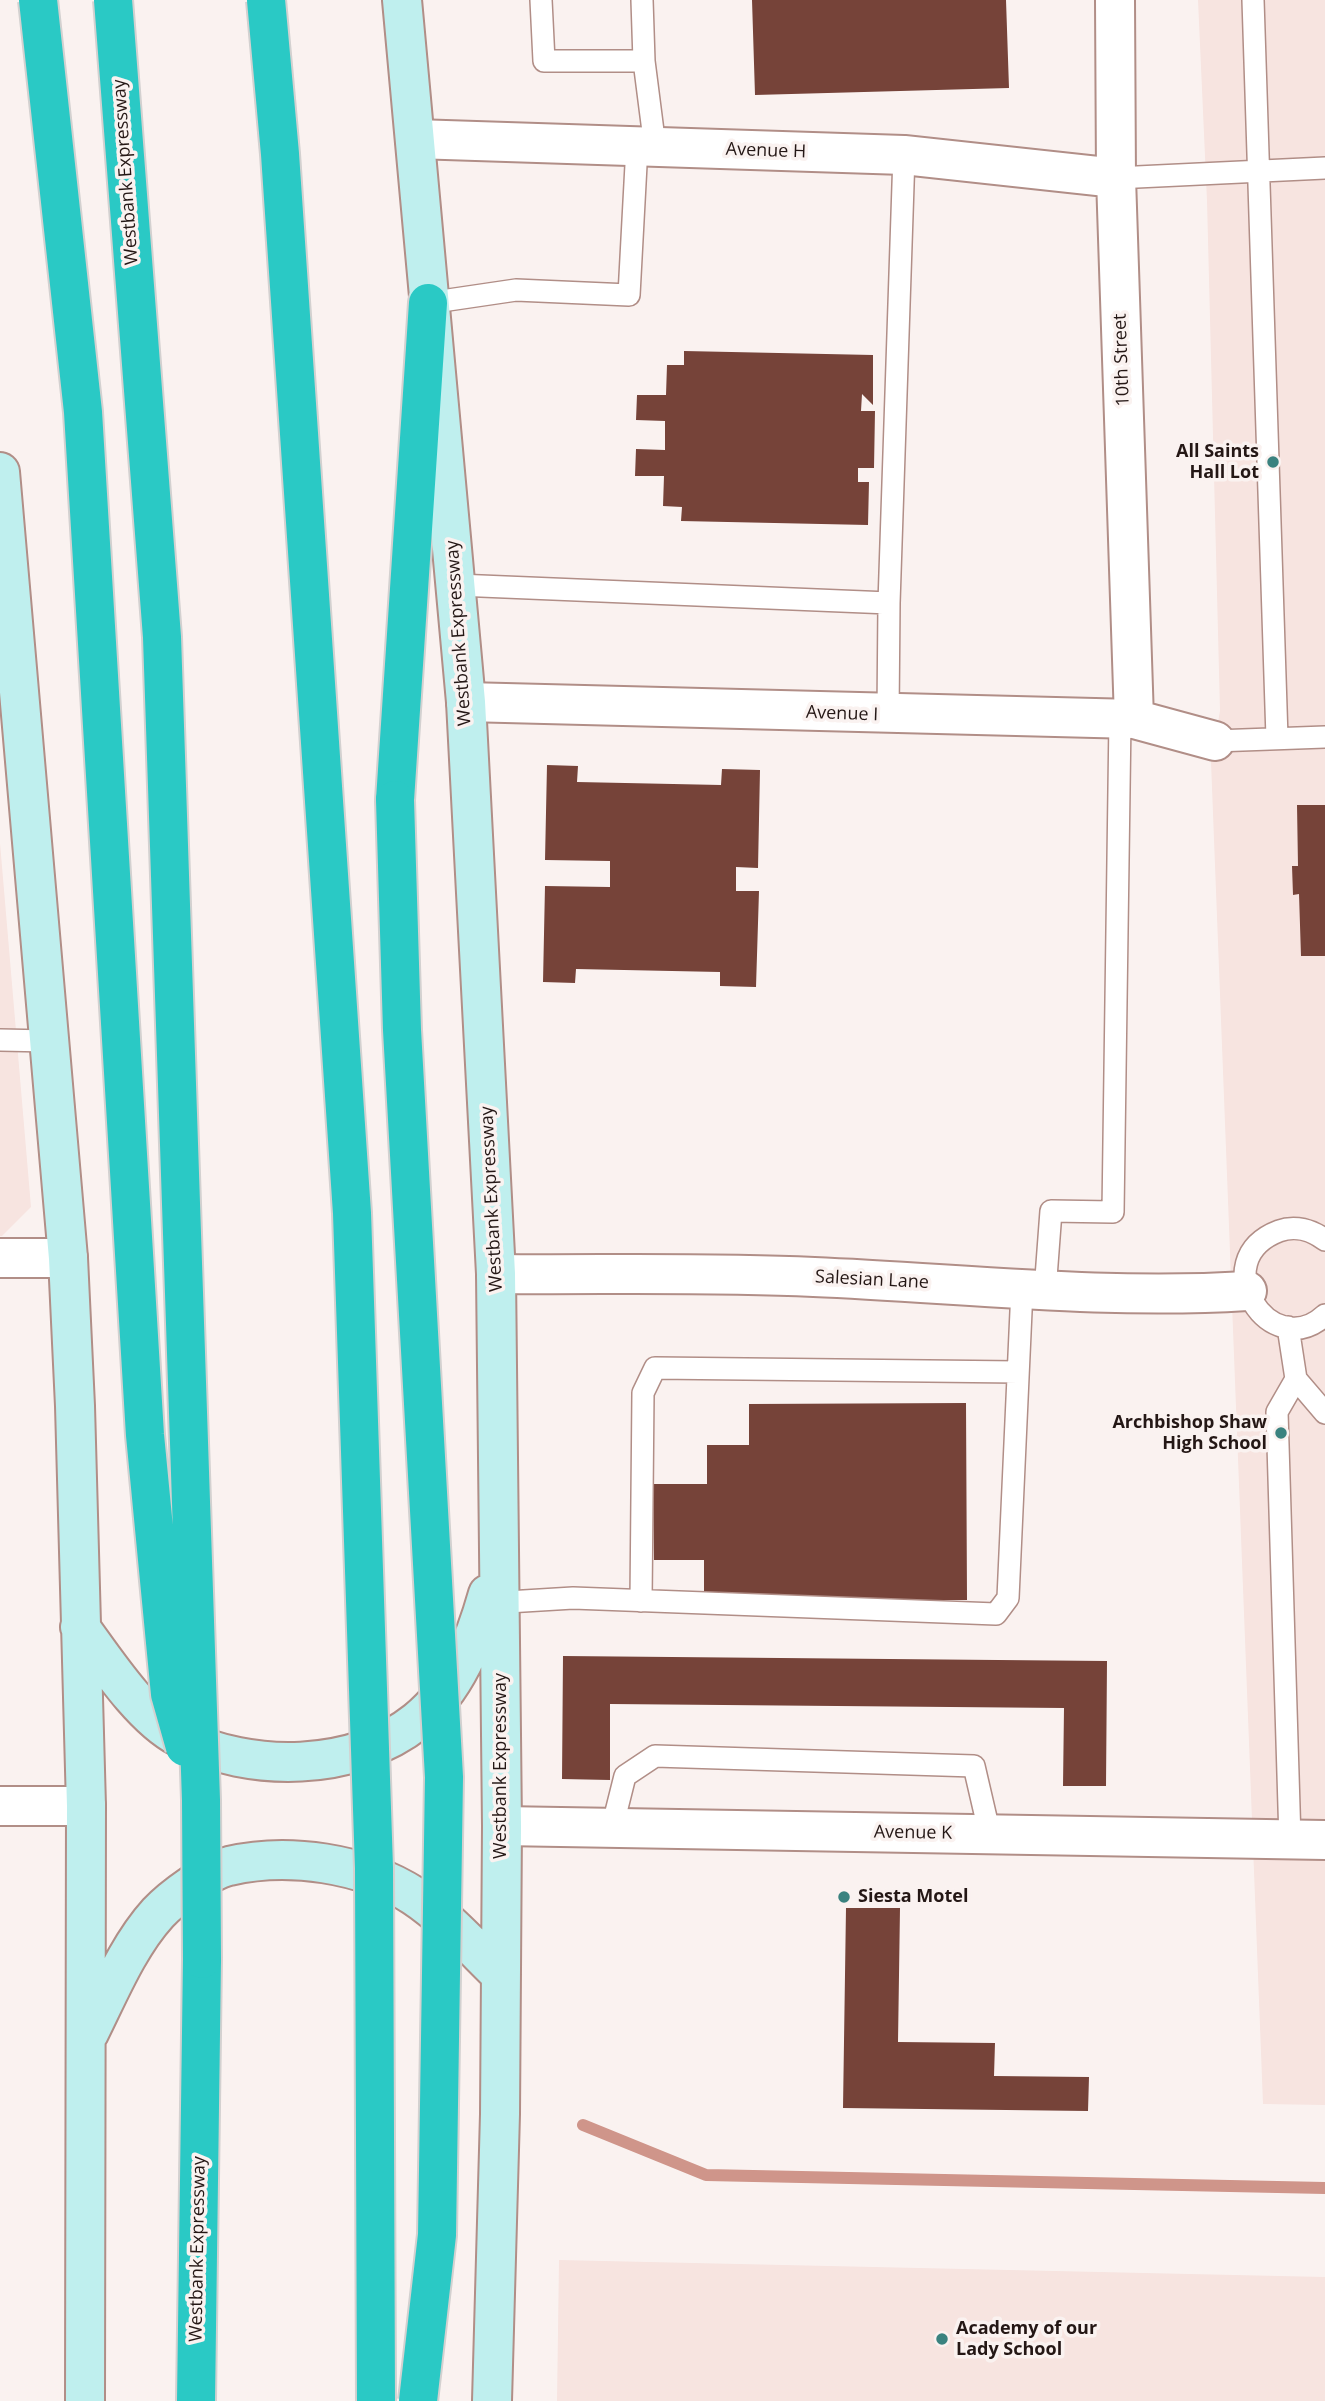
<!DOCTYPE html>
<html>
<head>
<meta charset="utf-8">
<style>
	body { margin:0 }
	canvas { display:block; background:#faf2f0 }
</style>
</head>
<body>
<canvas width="1325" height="2401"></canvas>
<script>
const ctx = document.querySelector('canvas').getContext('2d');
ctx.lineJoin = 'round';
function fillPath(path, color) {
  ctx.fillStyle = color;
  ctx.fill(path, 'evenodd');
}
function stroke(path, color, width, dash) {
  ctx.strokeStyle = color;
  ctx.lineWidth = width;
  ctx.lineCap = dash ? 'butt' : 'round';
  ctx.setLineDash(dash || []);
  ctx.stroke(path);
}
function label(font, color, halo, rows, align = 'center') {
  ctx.font = font + ' "Open Sans",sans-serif';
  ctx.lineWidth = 7;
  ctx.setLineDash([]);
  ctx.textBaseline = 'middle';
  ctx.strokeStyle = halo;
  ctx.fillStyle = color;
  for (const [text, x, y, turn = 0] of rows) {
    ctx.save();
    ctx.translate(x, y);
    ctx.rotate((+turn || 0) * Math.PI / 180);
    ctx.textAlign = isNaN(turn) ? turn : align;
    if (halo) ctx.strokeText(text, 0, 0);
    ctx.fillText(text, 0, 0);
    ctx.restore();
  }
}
fillPath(new Path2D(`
	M1198,0H1325V2105L1263,2104L1211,762L1220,711L1207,201Z
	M0,843L31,1207L2,1236H0Z
	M559,2260L1325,2277V2401H557Z`), '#f7e4e0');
stroke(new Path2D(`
	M583,2125L706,2175L1325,2188`), '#cf958a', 12);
fillPath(new Path2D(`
	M752,0H1006L1009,88L755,95Z
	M684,351L873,355V405L862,394L861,411H875L874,468H858V482H869L868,525L681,521L682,507L663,506L664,476H635L636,449L665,450V421L636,420L637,395H666L667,365H684Z
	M547,765L578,766L577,782L721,785L722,769L760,770L758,868L736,867V891H759L756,987L720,986V972L576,969L575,983L543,982L545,886L610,887V861L545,860Z
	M1297,805H1325V956H1301L1299,894L1293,895L1292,866H1298Z
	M966,1403L967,1600H704V1560H654L653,1484H707V1445H749V1404Z
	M563,1656L1107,1661L1106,1786H1063L1064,1708L610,1704V1780L562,1779Z
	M846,1908H900L898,2042L995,2043L994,2076L1089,2077L1088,2111L843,2108Z`), '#764339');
const lane = new Path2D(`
	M541,0L544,61H644L655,147
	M642,0L644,61
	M1253,0L1277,738
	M1116,178L1325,168
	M428,303L516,290L629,295L637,146
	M457,585L889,603L888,715
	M889,603L904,155
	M1215,741L1325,737
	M0,1040L49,1041
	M1325,1240C1312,1230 1295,1225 1279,1231C1203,1260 1271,1365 1325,1315
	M1045,1291L1051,1211L1113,1212L1120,719
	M1288,1327L1296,1379
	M641,1601L643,1393L655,1368L1018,1372
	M491,1603L573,1598L996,1614L1008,1598L1022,1289
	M612,1828L625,1776L655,1756L974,1766L990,1835
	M1290,1840L1277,1412L1296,1379L1325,1413`);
const street = new Path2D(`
	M1115,0L1116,178L1134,719
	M415,139L904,155L1116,178
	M466,702L1134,719L1215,741
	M0,1258H68
	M496,1274C602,1275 708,1272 814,1277C958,1283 1102,1300 1247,1291
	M0,1806H86
	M502,1826L1325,1840`);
const secondary = new Path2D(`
	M402,0L466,702L496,1274L502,1826L500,2114L492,2401
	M0,472L68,1258L75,1406L86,1806L85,2401
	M80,1627C105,1661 141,1717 179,1737C251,1773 353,1772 417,1721C456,1690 475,1640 488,1594
	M89,2033C109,1993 128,1946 158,1913C172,1898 210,1870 229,1866C288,1852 363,1863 414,1896C447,1918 473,1948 501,1975`);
const highway = new Path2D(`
	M395,800L428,303
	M196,2401L202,1959`);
stroke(lane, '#b18e87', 24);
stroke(street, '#b18e87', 42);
stroke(secondary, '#b18e87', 42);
stroke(highway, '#d3d1d0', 42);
stroke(lane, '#fff', 21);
stroke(street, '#fff', 38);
stroke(secondary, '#bfefee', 38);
stroke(highway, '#2ac9c5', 38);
const highwayBridge = new Path2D(`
	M38,0L83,412L145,1435L170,1694L185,1747
	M113,0L162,637L201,1800L202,1959
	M266,0L280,154L352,1213L374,1868L376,2401
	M395,800L402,1030L444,1777L437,2235L418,2401`);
stroke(highwayBridge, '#d3d1d0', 42, []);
stroke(highwayBridge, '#2ac9c5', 38);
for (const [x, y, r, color] of [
	[1273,462,7,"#3a827f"],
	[1281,1433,7,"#3a827f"],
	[844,1897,7,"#3a827f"],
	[942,2339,7,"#3a827f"]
]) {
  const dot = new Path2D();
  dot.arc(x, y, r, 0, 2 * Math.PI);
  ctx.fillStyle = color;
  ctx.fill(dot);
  stroke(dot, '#faf2f0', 2.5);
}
label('18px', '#241715', '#faf2f0', [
	["Avenue H",766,151,2],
	["Westbank Expressway",126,172,-94],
	["10th Street",1122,360,-92],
	["Westbank Expressway",459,633,-94],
	["Avenue I",842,714,2],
	["Westbank Expressway",492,1199,-93],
	["Salesian Lane",872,1280,3],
	["Westbank Expressway",501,1766,-90],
	["Avenue K",913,1833,1],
	["Westbank Expressway",198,2249,-89]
]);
label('bold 18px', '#241715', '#faf2f0', [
	["All Saints",1259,452],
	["Hall Lot",1259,473],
	["Archbishop Shaw",1267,1423],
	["High School",1267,1444],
	["Siesta Motel",858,1897,"left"],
	["Academy of our",956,2329,"left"],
	["Lady School",956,2350,"left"]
], 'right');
</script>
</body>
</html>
